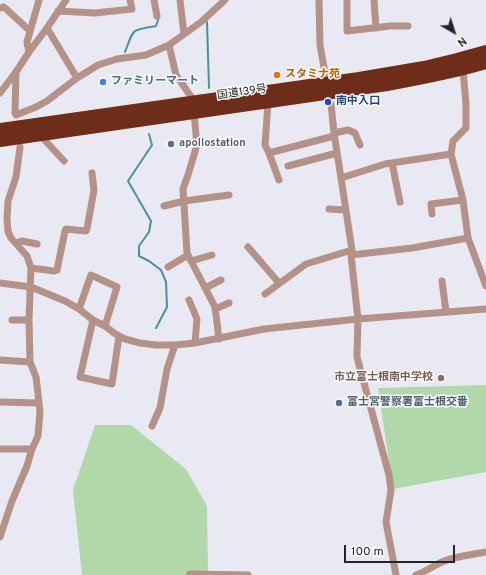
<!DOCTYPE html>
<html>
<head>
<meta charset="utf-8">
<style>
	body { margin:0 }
	#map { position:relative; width:486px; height:575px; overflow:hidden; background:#e8e9f2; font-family:Overpass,sans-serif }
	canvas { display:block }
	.north { position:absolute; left:434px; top:12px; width:40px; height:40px; -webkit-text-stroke:3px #fff; paint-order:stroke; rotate:141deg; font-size:11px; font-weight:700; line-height:16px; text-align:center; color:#242528 }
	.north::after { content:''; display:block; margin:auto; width:14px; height:18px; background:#242528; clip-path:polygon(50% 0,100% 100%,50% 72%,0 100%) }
	.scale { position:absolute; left:344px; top:545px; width:111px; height:18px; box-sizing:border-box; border:2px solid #242528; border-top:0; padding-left:5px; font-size:12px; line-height:14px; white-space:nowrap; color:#242528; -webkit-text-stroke:3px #fff; paint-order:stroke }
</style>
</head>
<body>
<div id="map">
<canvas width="486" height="575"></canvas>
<div class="north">N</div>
<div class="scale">100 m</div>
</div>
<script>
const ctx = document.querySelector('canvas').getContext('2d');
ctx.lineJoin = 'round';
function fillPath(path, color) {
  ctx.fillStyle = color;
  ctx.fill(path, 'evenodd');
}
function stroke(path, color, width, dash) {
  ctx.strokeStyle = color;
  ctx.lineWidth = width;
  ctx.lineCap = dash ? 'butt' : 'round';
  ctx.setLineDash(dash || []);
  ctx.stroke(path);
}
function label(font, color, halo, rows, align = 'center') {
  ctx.font = font + ' Overpass,"Noto Sans JP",sans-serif';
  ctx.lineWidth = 3;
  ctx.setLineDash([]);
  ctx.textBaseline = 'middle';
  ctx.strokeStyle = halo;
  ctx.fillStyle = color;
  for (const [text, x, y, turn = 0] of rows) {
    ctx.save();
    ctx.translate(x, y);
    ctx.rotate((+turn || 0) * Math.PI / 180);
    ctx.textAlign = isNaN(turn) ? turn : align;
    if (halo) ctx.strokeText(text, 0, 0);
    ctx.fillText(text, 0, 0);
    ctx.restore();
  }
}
fillPath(new Path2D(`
	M486,385V472L393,489L378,388Z
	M95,425H131L186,469L207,506L208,575H82L73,490Z`), '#b0d8a9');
stroke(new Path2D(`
	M207,22L209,88
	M125,52C134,29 130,30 156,26L159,17
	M149,134L152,145L128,181L151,221L149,232L139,246V256L149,261L161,270L166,282L167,307L156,328`), '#49929c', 2);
stroke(new Path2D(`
	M154,0L157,16
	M180,0L184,34
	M319,0L320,45L325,73
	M347,0V31L390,26H408
	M374,0L376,28
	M0,8L4,7L30,31
	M58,11L95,13L132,9L130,0
	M47,28L77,78
	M169,45L176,75L194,101
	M29,52L27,42L39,0
	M16,72L15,113L16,115L36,107L47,101L77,78L98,65L117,59L146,55L169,45L201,22L225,0
	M0,93L16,72L29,52L47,28L66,0
	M268,103L265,145L269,153L279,180
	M331,104L334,133L341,178L352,250L351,255L358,319L357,357L389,475L391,490L386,522L396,575
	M194,113L197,145L188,175L183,189L187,253L215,307L219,339
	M334,133L348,130L355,133L360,145
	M40,135L64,161
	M269,153L334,136
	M451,154L453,141L466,128V104L463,70
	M392,163L400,202
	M288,166L337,153
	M341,178L385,164L451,154L463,200L468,238L486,286
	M164,206L184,201L229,195
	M329,209L346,210
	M432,214L431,204L463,200
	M16,243L22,241L37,244
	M248,247L279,283
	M351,255L412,248L468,238
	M191,261L212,255
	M168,267L188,255
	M31,268L54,271L57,270L65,231L66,229L86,231L87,229L94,190L92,173
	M442,281L446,312
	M0,283L31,287L65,301L79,309L93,320L105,326L114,333L125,339L140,343L156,345H175L195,343L264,329L358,319L486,309
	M205,288L221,280
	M265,294L306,264L352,250
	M189,300L197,319L195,343
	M79,309L91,275L117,287L105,326
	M215,309L229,303
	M12,320H29
	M93,320L80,377L112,384L119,336
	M0,360L30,362
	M0,402L39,403
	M152,426L160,408L167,369L175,345
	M0,449H32
	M0,537L12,501L27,466L32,449L38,436L40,412L36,377L30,362L29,320L31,268L27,256L11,238L8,231L7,219L8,201L16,177L20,147
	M190,574L248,575
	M416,575C425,572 433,566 442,562C455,556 471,555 486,552`), '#b49287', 7);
stroke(new Path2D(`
	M0,129L359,78L424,67L457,59L486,51
	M0,141L387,85C420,79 453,73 486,63`), '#6d2d18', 12);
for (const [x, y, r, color] of [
	[277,75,4,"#e8710a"],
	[103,82,4,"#3f7fe0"],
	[328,102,4,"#1a4fb4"],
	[171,144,4,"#5c6f8a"],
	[441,378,4,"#8d6e63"],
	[339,403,4,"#5c6f8a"]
]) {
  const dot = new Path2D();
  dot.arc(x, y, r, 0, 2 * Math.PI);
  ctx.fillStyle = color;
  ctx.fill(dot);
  stroke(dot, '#fff', 1.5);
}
label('bold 11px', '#c56008', '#fff', [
	["スタミナ苑",285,75]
], 'left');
label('bold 11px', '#366cbe', '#fff', [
	["ファミリーマート",111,82]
], 'left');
label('11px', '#242528', '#fff', [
	["国道139号",242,93,-8]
]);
label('bold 11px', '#164399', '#fff', [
	["南中入口",336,102]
], 'left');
label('bold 11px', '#4e5e75', '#fff', [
	["apollostation",179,144],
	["富士宮警察署富士根交番",347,403]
], 'left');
label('bold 11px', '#785e54', '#fff', [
	["市立富士根南中学校",433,378]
], 'right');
</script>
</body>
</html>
